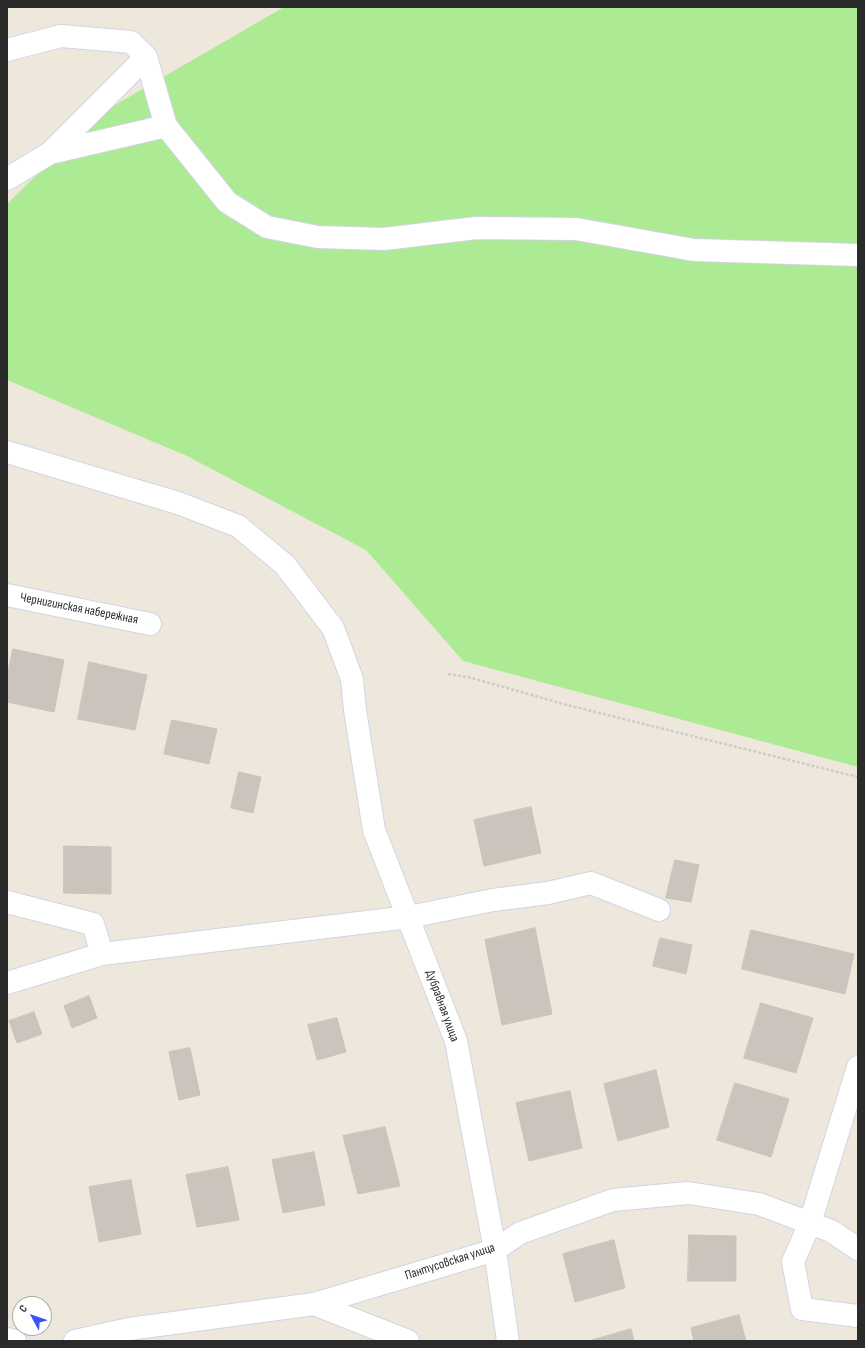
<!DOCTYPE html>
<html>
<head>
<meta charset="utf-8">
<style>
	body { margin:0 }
	#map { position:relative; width:865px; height:1348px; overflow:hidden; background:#eee8dc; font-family:"Sofia Sans Condensed",sans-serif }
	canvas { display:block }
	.frame { position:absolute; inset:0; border:8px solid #2b2b2b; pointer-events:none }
	.north { position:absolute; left:12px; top:1296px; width:40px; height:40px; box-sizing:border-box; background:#fff; border:1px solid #aaa; border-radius:50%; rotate:310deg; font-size:11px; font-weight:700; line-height:16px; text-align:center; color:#2b2b2b }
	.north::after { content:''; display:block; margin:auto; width:14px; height:18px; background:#3953ff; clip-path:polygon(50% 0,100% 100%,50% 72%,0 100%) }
</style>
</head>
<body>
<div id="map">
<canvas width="865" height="1348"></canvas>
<div class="frame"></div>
<div class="north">С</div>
</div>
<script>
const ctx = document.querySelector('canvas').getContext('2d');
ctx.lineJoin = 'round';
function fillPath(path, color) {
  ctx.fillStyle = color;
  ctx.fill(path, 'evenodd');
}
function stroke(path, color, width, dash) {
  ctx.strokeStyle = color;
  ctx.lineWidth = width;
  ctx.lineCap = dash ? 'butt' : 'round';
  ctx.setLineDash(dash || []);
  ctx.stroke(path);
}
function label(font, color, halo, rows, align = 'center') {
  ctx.font = font + ' "Sofia Sans Condensed",sans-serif';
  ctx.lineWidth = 3;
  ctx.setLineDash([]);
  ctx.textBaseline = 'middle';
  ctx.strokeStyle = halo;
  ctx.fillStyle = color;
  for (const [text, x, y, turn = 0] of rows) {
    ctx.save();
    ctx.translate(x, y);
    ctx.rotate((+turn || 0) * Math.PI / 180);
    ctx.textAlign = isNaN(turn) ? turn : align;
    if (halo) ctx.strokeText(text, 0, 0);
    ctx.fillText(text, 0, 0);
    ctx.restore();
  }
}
fillPath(new Path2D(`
	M284,7H858V767L463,661L366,550L187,456L7,380V204L96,116Z`), '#acea93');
const building = new Path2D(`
	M13,649L64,660L54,712L7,702V677Z
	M89,662L147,675L135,730L78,719Z
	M172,720L217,729L209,764L164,754Z
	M239,772L261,777L253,813L231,808Z
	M531,807L541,853L484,866L474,820Z
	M64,846L111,847V894L64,893Z
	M675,860L699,865L691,902L666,898Z
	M535,928L552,1014L502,1025L485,940Z
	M751,930L854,954L845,994L742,969Z
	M660,938L692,945L686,974L653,966Z
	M89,996L97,1018L72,1028L64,1006Z
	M761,1003L813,1018L796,1073L744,1058Z
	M34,1012L42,1034L17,1043L9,1021Z
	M337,1018L346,1052L317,1060L308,1025Z
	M190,1048L200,1095L179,1100L169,1052Z
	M656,1070L669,1127L618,1141L604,1084Z
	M735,1083L789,1099L771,1157L717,1140Z
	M570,1091L582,1148L529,1161L516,1103Z
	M385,1127L400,1186L358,1194L343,1136Z
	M314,1152L325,1205L283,1213L272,1160Z
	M228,1167L239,1220L197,1227L186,1175Z
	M131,1180L141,1234L99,1242L89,1187Z
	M689,1235L736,1236V1281H688Z
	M614,1240L625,1288L575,1302L563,1254Z
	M739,1315L746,1341H694L691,1328Z
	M631,1329L634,1341H589Z`);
fillPath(building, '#cac4bc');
stroke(building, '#cac4b5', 1);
const street = new Path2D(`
	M7,50L61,36L131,42L146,57L166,126L227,202L267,227L318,237L384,239L476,228L576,229L694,250L858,255
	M50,153L146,57
	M7,179L50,153L166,126
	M7,452L178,503L238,526L285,565L333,628L352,679L355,710L374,830L456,1041L495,1250L508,1341
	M7,595L150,624
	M7,902L93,924L102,954
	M7,983L102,954L409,917L493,900L548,893L591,883L659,910
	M858,1067L810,1223L793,1262L802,1309L858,1316
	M314,1304L408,1341
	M7,1339L15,1341
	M75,1341L129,1329L314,1304L495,1250L520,1233L613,1200L688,1193L759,1204L831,1231L858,1249`);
stroke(street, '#d1d4e5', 24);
stroke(new Path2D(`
	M448,674L468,677L567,705L858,777`), '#ccc', 2.5, [3, 2]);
stroke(street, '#fff', 22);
label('13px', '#2b2b2b', '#fff', [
	["Чернигинская набережная",79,609,11],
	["Дубравная улица",442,1006,70],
	["Пантусовская улица",450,1262,-18]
]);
</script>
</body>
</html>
